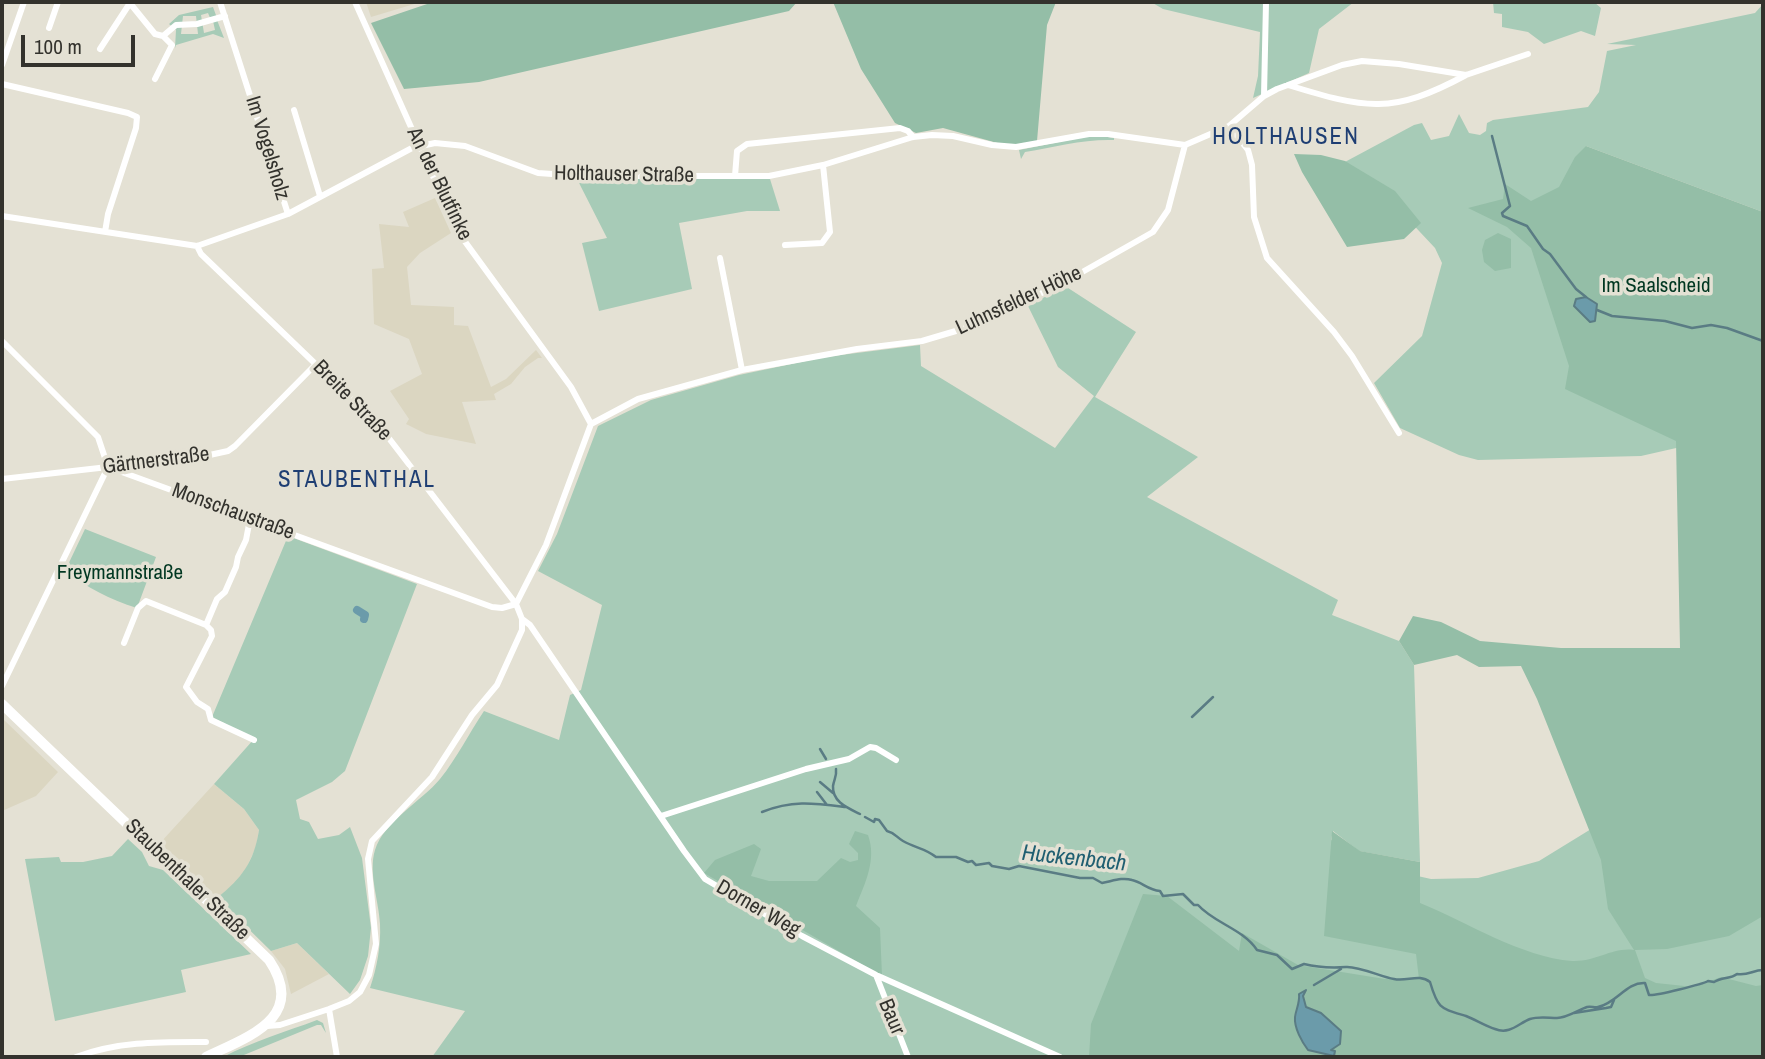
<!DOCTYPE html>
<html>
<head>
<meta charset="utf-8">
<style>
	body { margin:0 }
	#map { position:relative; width:1765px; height:1059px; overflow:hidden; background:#e4e1d4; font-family:"Archivo Narrow",sans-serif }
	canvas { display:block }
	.frame { position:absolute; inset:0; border:4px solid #33322d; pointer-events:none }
	.scale { position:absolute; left:21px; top:35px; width:114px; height:32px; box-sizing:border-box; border:4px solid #33322d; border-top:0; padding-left:9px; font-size:21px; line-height:24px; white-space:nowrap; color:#33322d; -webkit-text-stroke:5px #e4e1d4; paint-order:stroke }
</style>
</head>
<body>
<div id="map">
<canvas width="1765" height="1059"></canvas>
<div class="frame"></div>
<div class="scale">100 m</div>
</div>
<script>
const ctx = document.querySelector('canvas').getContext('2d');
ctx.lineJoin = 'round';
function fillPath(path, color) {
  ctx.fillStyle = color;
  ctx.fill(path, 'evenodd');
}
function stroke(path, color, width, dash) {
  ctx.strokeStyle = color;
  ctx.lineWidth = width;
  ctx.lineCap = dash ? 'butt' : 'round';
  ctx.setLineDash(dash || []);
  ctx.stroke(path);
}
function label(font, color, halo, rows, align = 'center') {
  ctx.font = font + ' "Archivo Narrow",sans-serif';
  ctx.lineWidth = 7;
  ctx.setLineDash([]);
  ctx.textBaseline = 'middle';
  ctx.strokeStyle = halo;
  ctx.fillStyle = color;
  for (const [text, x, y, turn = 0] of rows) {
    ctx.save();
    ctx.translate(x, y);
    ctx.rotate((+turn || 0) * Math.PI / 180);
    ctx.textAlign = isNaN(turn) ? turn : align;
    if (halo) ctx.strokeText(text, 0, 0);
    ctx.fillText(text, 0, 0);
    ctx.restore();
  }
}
fillPath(new Path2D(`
	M366,2H421L371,17Z
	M435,198L451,233L420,253L407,267L411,305L454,307V325L468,326L491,387L506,379L536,350L542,358H538L525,367L511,384L494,394L496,400L462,402L476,444L426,434L406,424L409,419L390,391L422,374L409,339L374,324L372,269L384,268L379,224L409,227L403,212Z
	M3,719L58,772L36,796L2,811Z
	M214,784L244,809L259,830L256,847L245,871L235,884L217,898L160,843Z
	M297,943L329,974L291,994L285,969L271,951Z`), '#dbd6c1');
fillPath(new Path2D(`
	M1151,2H1354L1319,29L1309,73L1253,98L1258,76L1260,32L1163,9Z
	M1493,2H1594L1601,8L1595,36L1581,31L1544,44L1528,32L1502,27V14L1494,13Z
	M1763,4V212L1586,146L1685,446L1641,456L1478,460L1459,455L1400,428L1374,383L1422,336L1442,263L1435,248L1389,199L1343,163L1414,125L1422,123L1431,140L1449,136L1459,114L1469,133L1480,135L1486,131L1487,123L1493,120L1588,107L1599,92L1607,51L1636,45L1607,44L1755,13Z
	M213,7L217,18L211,20L208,13L201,15L204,33L215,30L213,21L217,20L224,38L213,34L176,45L175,48L176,30L169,24L179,15ZM183,16H196L198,34H181Z
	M1101,136L1114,138V140C1083,139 1055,147 1025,152L1021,159L1019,150L1084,137Z
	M577,179H770L780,211H747L679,223L692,289L599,311L582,243L607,238Z
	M1065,286L1136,332L1095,397L1198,457L1147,497L1338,600L1332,615L1399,641L1414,665L1420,862L1359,851L1333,831L1331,840L1395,871L1431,879L1478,878L1539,861L1609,818L1763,751V1057H432L465,1011L370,988C377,967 381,947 380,924C379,901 368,873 375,850C384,821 422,801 440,779C457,758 469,733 484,711L559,740L570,695L581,690L602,605L538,571L557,534L598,426L651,400L739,375L825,357L920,345L921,366L1055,448L1094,396L1058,367L1028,306Z
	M85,529L156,557L137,608C110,600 87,587 65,571Z
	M288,536L417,584L345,771L332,782L296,800L300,819L309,822L318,839L339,835L350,827L362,858L371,928L368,956L360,980L350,994L297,943L271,951L217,898C242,878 254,862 259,830L244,809L214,784L254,739L212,717Z
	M128,839L142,852L149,866L163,870L251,954L181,970L186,992L55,1021L25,859L59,857L61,862H83L112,856Z
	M317,1020L323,1023L326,1033L321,1025H317L239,1057H223C254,1041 285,1032 317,1020Z`), '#a7cbb7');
fillPath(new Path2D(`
	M433,2H797L789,11L479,82L404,89L371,23Z
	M833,2H1056L1047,25L1037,141L1027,144H1001L943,128L916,133L895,123L861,69Z
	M1586,146L1763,212V916L1729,936L1667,949L1635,950L1645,978L1656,983L1694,987L1721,977L1756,986L1763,985V1057H1089L1091,1024L1143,894L1167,896L1239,951L1242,933L1298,965L1385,979H1419L1416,954L1324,936L1332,831L1360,851L1420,862V903C1467,922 1521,957 1572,961C1597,962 1612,947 1634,950L1608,909L1601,860L1537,699L1521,666L1479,667L1457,655L1414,665L1399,641L1413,616L1441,622L1480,641L1561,648H1680L1676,441L1565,389L1569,366L1531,248L1507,227L1468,208L1503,199L1505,184L1531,201L1559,187L1575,157Z
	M1294,154L1321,155L1345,161L1395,191L1421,223L1404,239L1347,247L1302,172Z
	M1498,233L1511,239V268L1495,271L1484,262L1482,250L1485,240Z
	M855,831L868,835C877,860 865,883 856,906L880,928L882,976L704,873L715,860L754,844L761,849L751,876L769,881H817L841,858L850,862L858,860V853L849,844Z`), '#94bea7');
const water = new Path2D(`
	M1586,297L1597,304L1595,321L1590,322L1574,306L1576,299Z
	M1306,990L1303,996L1306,1007L1321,1013L1341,1031L1340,1044L1331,1050L1335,1051L1334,1056L1308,1050C1302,1042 1294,1028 1295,1017C1296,1009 1300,1003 1299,994Z`);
fillPath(water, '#6b9baa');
stroke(water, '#5a7c84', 2);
stroke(new Path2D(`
	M1492,136L1510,206L1502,213L1503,216L1527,226L1543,249L1550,254L1576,289L1586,297
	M1597,310L1612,316L1665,321L1692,328L1711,325L1727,328L1763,341
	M1192,717L1213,697
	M820,749L826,759
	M836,769C837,776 834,779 833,786C832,802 848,808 860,814
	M820,782L833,793
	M817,792L827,805
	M762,812C792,800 813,803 845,807
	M865,817L874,822L875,819L879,820L887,831C895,833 896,837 903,841C915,848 925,848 936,857H956L968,862L972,861L976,865L989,863L992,866L1009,869L1019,866L1080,878H1093L1102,883C1113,881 1122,877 1132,880C1142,882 1148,890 1160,891L1163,896L1183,894L1194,905H1198C1214,923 1243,929 1257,950L1277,955L1292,969L1304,964C1320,968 1332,968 1346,967C1359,966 1381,977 1394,979C1407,982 1419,973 1430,982C1438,1009 1440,1008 1466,1016C1476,1020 1485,1026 1495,1029C1510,1035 1519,1023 1530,1019C1539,1016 1549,1018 1557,1018C1567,1018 1578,1010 1587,1007C1591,1006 1595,1008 1598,1007C1617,1003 1626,982 1645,983L1649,995C1656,996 1703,984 1708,981L1714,982C1722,977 1731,979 1737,974C1748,976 1753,970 1763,970
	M1314,985L1341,969
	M1574,1013L1606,1008L1611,1007L1614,1000`), '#5a7c84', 2.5);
stroke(new Path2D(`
	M357,610L365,615L364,619`), '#6b9baa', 8);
stroke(new Path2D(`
	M129,2L155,34L163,36L176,25L197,24L225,16
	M220,2L288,214
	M355,2L458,232L571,387L591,424
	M49,28L58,2
	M100,49L130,3
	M2,65L24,2
	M155,79L172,45L163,36
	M2,84L128,113L137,117L136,128L108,214L105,232
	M1288,85C1366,109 1392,115 1466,75
	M1264,96L1266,2
	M294,110L320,196
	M1229,126L1248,150L1252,165L1254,217L1267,258L1334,332L1352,356L1399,433
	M735,176L737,151L747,144L900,128L908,131L913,137
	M2,216L197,246L288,214L412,148L435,143L465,146L538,173L581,176H769L823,165L913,137L932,135L953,136L992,145L1016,147L1089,134H1108L1185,145L1229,126L1264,96L1277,89L1342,65L1362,61L1399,64L1466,75L1528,54
	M785,245L822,243L830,232L823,165
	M197,246L201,254L378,424L516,604L522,619V630L497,685L472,715L432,777L372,841L368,859L376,944L369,975L360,992L349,1001L329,1009L280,1025L267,1026
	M720,258L742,370
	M2,341L98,437L108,467
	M108,467L492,607L502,608L516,604
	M2,479L205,456L228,451L235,446L316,364
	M516,604L546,545L591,424L638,399L742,370L857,349L922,341L976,325L1070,279L1153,232L1168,210L1185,145
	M522,619L530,625L684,851L705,879L802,936L876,975L1060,1057
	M206,625L217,599L225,592L236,567L238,557L246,540L250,519
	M124,643L138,608L146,601L206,625L211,630L212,636L186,687L197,702L208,709L211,720L254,740
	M2,686L108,467
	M661,816L806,769L849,759L870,747L876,748L896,760
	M876,975L908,1057
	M329,1009L337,1057
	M76,1057C119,1041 161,1042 206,1042`), '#fff', 6);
stroke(new Path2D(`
	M2,704L269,960C308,1018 247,1037 206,1057`), '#fff', 10);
label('21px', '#33322d', '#e4e1d4', [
	["Im Vogelsholz",267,148,73],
	["Holthauser Straße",624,175,1],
	["An der Blutfinke",439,184,64],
	["Luhnsfelder Höhe",1019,301,-25],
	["Breite Straße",352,401,46],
	["Gärtnerstraße",156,461,-7],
	["Monschaustraße",233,512,20],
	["Staubenthaler Straße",187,880,44],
	["Dorner Weg",758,909,30],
	["Baur",891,1017,67]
]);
label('21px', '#003721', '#e4e1d4', [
	["Im Saalscheid",1656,286],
	["Freymannstraße",120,573]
]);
ctx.letterSpacing = '2px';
label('23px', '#1e3e73', '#e4e1d4', [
	["HOLTHAUSEN",1286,138],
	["STAUBENTHAL",357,481]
]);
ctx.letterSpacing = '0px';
label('italic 23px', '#205f71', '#e4e1d4', [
	["Huckenbach",1074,859,6]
]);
</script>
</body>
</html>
